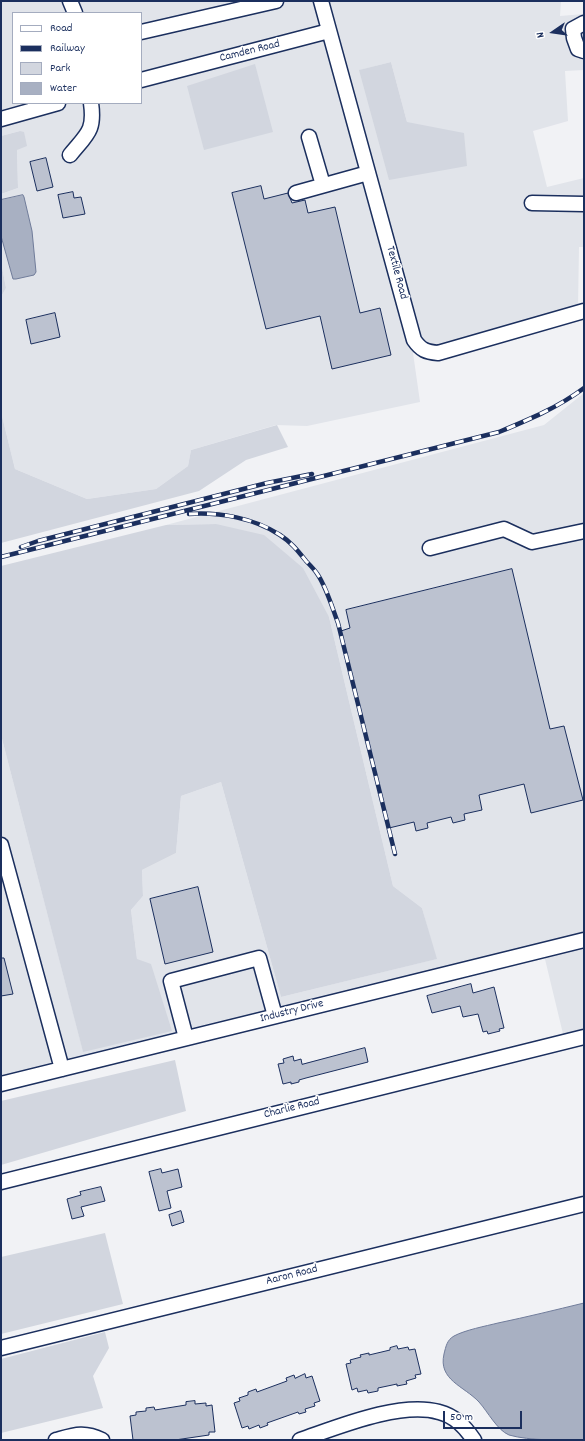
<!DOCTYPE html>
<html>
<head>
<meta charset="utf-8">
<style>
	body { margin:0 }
	#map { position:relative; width:585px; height:1441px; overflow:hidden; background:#f1f2f5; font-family:Dekko,sans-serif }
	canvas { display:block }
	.frame { position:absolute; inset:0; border:2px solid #1b2f5e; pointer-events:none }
	.legend { position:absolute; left:12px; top:12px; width:130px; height:92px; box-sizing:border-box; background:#fff; border:1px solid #a4acbf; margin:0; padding:5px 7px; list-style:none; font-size:12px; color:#1b2f5e }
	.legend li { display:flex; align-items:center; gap:8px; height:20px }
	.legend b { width:20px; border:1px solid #a4acbf }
	.north { position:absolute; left:533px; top:12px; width:40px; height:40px; -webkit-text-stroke:3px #fff; paint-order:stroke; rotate:257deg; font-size:11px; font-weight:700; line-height:16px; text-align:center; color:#1b2f5e }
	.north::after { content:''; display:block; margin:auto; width:14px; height:18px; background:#1b2f5e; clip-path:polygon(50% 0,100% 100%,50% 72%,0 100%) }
	.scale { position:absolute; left:443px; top:1411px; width:79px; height:18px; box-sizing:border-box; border:2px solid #1b2f5e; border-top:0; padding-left:5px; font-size:12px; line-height:14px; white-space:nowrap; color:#1b2f5e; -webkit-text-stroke:3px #fff; paint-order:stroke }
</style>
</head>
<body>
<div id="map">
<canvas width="585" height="1441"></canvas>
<div class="frame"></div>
<ul class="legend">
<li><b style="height:5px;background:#fff"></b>Road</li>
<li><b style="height:5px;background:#1b2f5e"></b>Railway</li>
<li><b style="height:11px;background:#d2d6df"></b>Park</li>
<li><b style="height:11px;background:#a8b0c2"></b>Water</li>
</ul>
<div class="north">N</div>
<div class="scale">50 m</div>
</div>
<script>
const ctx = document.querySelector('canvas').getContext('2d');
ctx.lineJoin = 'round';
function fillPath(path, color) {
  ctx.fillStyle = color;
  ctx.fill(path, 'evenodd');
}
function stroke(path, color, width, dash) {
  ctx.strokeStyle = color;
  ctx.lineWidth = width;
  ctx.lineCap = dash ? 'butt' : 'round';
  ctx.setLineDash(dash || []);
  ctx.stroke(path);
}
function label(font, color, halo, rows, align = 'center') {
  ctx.font = font + ' Dekko,sans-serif';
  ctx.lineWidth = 3;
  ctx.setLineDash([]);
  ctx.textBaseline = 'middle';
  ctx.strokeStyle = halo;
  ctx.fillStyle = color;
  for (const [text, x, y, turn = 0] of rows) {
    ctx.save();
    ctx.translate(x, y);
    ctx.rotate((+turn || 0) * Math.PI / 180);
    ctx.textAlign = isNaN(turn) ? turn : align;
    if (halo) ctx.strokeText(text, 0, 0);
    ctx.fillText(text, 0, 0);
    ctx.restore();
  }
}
fillPath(new Path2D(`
	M1,1H561L560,16L584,14V70L565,71L568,121L533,131L547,187L584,178V247H579L578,307L413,353L420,402L307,426L276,425L191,450L188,466L156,489L87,499L15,469L1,412V297L6,288L1,262V194L18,188L17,150L20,131L1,136ZM13,13H141V103H13ZM391,62L407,122L360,70Z
	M584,393V1033L564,1038L544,955L1,1090V735L83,1051L137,959L131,910L143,896L142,870L176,853L181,796L221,782L281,997L436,959L422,908L393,886L329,617L216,524L166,525L544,425Z`), '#e1e4ea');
fillPath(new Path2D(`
	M391,62L407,122L464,133L467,166L389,180L359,70Z
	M255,64L273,132L204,150L187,86Z
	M20,131L24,132L27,146L17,150L18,188L1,194V136Z
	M1,262L6,288L1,297Z
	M1,412L15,469L87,499L156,489L188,466L191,450L277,425L288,447L246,460L199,491L1,543Z
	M216,524L264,535L303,568L329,617L393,886L422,908L437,959L281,997L221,782L181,796L176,853L142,870L143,896L131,910L137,959L151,964L172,1031L83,1052L1,735V566L166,525Z
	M175,1060L186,1111L1,1165V1101Z
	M105,1233L123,1304L1,1334V1257Z
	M105,1332L109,1348L93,1376L103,1408L1,1433V1359Z`), '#d2d6df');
const water = new Path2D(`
	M23,195L24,197L32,231L36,272L34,275L16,279H13L1,236V200Z
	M584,1303V1440C561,1440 530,1441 509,1435C497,1430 488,1412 479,1402C464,1386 438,1380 444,1354C446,1346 447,1340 454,1336C465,1330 486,1326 498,1323C527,1317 555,1310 584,1303Z`);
fillPath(water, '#a8b0c2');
stroke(water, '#707c9a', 1);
const building = new Path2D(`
	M46,158L53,187L37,191L30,162Z
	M261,186L264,199L288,193L292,203L305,200L308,213L335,207L360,313L380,308L391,355L332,369L320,316L266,329L232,193Z
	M73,192L74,198L81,197L85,214L63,218L58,195Z
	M55,313L60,337L31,344L26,320Z
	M512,569L550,729L564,726L583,800L531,813L524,784L479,795L482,810L464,814L465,820L453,823L451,817L427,823L428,828L416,831L414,822L389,828L341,631L350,628L346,610Z
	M198,887L213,952L165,964L150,899Z
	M1,958H4L13,994L1,996Z
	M471,984L473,993L494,987L504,1028L499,1029L500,1031L488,1034L487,1031L483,1032L478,1014L463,1017L460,1006L432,1013L427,996Z
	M365,1048L368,1062L306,1078L299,1080V1082L291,1084V1082L283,1084L278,1064L284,1063L283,1059L293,1056L294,1061L301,1059L302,1064Z
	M161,1169L162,1173L178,1169L182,1187L167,1191L171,1208L159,1211L149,1172Z
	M101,1187L105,1201L81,1207L84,1216L72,1219L67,1199L81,1195L80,1192Z
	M181,1211L184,1222L172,1226L169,1215Z
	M397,1346L398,1349L408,1347L409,1350L415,1349L421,1374L415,1375L416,1378L406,1381L407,1384L397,1386V1384L378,1388V1391L368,1393L367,1390L358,1392L357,1388L352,1390L346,1364L351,1363L350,1360L361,1357L360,1355L369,1353V1355L390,1350V1348Z
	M305,1374L306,1378L312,1376L320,1401L314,1403L315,1406L305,1409L306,1412L299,1414L298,1412L267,1423L268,1425L260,1428L259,1425L249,1429L248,1426L242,1428L234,1403L240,1401L239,1398L248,1395V1392L256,1389L257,1392L287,1381L286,1378L294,1375L295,1378Z
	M195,1401V1404L206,1403V1406L212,1405L215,1432H209V1435L175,1440H133L130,1416L136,1415V1412L146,1411V1408L154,1407L155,1410L186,1405V1402Z`);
fillPath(building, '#bcc2d0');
stroke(building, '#1b2f5e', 1);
const minor = new Path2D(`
	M70,1L75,13
	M321,1L414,340C421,350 426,352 438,353L584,311
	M584,23L573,29L574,38L578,49L584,51
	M141,32L276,1
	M141,80L329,31
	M1,119L58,103
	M309,137L323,185
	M70,155C87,134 95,131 91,103
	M296,193L368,173
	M532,203L584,204
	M430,548L504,529L532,542L584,531
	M1,845L62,1069
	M186,1038L171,981L259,958L275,1016
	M1,1084L584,940
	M1,1182L584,1037
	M1,1348L584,1204
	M56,1440C74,1435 84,1431 102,1440
	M300,1440C338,1427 400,1401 439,1412C455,1416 465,1427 474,1440`);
stroke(minor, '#1b2f5e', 17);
stroke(minor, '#fff', 14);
const rail = new Path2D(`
	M189,514C220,512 254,518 280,535C291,542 298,551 306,561C310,565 315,570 318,575C327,589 332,607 338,623L395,854
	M21,547L38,541L267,483L312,474
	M1,557L499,432C528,420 559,407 584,388`);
stroke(rail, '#1b2f5e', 4.5);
stroke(rail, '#fff', 3, [9]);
label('12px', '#1b2f5e', '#fff', [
	["Camden Road",250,52,-14],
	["Textile Road",396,273,75],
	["Industry Drive",292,1012,-14],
	["Charlie Road",292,1109,-14],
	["Aaron Road",292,1276,-14]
]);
</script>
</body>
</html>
